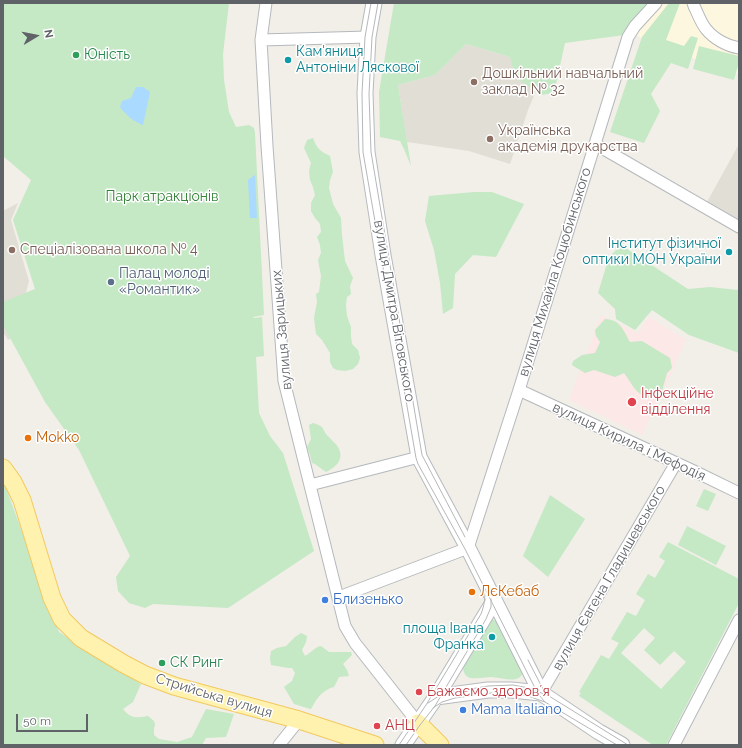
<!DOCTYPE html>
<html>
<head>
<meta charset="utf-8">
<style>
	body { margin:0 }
	#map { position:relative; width:742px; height:748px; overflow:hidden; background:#f1efe8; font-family:Raleway,sans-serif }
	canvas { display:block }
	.frame { position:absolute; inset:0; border:4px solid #5f6368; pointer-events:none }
	.north { position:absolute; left:16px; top:16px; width:40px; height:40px; -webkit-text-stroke:3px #fff; paint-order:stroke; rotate:80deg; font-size:11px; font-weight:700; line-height:16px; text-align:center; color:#5f6368 }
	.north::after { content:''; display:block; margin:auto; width:14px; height:18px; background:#5f6368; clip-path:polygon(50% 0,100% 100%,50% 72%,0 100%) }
	.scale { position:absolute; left:16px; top:714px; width:72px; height:18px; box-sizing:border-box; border:2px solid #5f6368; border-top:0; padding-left:5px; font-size:12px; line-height:14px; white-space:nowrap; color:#5f6368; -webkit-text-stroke:3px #fff; paint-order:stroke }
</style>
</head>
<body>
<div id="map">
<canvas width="742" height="748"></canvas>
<div class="frame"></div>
<div class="north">N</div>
<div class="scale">50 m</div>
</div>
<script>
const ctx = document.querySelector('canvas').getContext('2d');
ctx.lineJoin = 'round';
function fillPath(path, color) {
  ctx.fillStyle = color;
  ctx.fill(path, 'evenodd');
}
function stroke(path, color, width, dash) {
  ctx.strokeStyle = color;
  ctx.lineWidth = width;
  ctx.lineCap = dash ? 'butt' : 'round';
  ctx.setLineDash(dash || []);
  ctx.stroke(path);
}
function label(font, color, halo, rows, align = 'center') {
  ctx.font = font + ' Raleway,sans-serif';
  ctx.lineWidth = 3;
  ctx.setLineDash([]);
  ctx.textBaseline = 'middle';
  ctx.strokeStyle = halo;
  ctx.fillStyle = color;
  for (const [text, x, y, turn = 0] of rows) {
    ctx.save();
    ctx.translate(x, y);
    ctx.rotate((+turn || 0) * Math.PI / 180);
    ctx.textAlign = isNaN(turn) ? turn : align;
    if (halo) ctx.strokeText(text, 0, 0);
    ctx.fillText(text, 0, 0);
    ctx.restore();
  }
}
fillPath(new Path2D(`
	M579,3H739V74L652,44Z`), '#fef7e0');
fillPath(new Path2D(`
	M466,44L510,57L515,77L536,91L528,110L510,164L469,151L407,142L398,85L435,75Z
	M739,144V220L707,202Z
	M18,203L11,220L29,281L21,311L25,331L8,340L3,332V211Z`), '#e1ded6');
fillPath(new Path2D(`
	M601,315L638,333L649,317L686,340L669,379L642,435L569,400Z`), '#fce8e6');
fillPath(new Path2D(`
	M3,3H229L223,54L224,80L229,112L236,127L249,125L254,128L255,133L264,315L253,317L254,318L262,317L264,356L256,357L259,413L270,436L283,453L314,551L228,608L153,604L145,608L129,603L118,591L116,577L130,556L79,450L45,402L3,325V302L35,289L13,220L31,180L3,156Z
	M394,3H652L624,35L565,43L554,93L541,95L515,77L510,57L466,44L435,75L398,85L411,166L404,149L400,141L380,137L379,92Z
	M669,3H680L666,40L684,46L691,36L698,38L688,69L671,63L651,94L660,111L644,143L610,132L642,37Z
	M699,46L739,56V62L734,80L693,69Z
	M313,138C317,149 320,151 330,156L333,172L330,180L329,188L333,204L341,218L342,235L345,261L353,278L350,286L351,294L347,297L346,305L347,316L351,327V336L352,344L358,350L360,358L358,364L353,369L345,371L337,370L333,368L330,362V353L322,340L316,334L314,318L317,302L316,294L319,292L321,276L318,260L321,253L320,245L317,237L321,232L320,224L315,218L311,211V203L315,195L313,187L310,180L309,171L311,163L304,148L307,140Z
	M474,192H492L524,204L496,257L473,255L455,274L453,308L443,314L440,283L434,250L425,221L429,196Z
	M621,245L688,289L710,287L738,290L739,292V353L689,335L652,310L635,330L616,319L615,309L598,293L609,257Z
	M605,319C621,320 623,330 630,342L642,341L670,358L672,368L667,373L662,391L654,398C637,398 633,385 624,373L615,377L594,370L585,373L572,365L573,361L582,355L595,353L600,342L596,336L595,330Z
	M313,423C327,427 321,430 329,437C332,441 337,444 339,449C344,460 335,468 326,472C321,469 318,465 312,463L310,455L307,447L311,439L309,425Z
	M3,480L59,632L141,684L133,702L123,709C131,719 136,718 148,716L154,721L155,725L154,728V735L159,739L177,742L192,737L206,709L234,714L226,737L206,738L202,745H40L34,744L32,745H3Z
	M704,489L716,494L708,511L696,506Z
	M550,495L585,519L548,577L523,556Z
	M687,526L726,546L716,565L678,545Z
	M668,542L739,579V603L666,745H653L579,696L581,693L579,692L601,655L609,659L619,643L611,639L627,612L636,616L645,600L636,594L648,574L655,578L665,561L659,557ZM644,628L655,638L644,650L660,665L674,651L686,662L661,689L621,653Z
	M491,619L497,621L523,673C521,676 520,678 516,679C508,681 499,677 491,677C484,677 474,680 468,677C464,675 463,670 463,666Z
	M301,633L307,636L306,642L302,650L305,656C311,653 315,647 321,646L329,652H351L352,655L343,664L347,670L349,676L339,677L334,687C322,690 317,698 311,709H310L294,704L284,687L292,681L295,673L292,668H288L271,665L270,658L271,651L277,648L286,646L295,637Z`), '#c5e8c5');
fillPath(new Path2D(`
	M136,87H143L150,92L143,125C133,121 127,116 120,107L122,101L131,98Z
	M255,175L257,218H250L248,180Z`), '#aadaff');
const minor = new Path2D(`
	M266,3L261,40L267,146L284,381L345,626L355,643L418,723
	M693,3L694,6C698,14 701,23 706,29C714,39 727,46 739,48
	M261,40L368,37
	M595,144L739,227
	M519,390L698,473L739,493
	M310,485L419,457
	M339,597L468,548L519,390L628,37L635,26L656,3
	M541,693L676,463
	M279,745L299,720
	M674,745L739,620`);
const secondary = new Path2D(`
	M374,3L368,37L365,93L367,152L383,255L419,457L468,548L541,693L599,732L622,745
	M436,697L488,690H511L541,693
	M403,745L436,697L494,601`);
const primary = new Path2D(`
	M3,468L13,482L22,500L52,598L62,619L81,638L124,664L145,675L174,686L299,720L375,745
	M418,723L440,745`);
stroke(minor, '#b5b8bc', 13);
stroke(secondary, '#b6babf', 17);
stroke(primary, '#f2c960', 19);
stroke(minor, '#fff', 11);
stroke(secondary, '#fff', 15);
stroke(primary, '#fff2af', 17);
stroke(new Path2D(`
	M371,3L365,37L362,93L363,152L416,458L418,464L465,549L535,688L539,695L545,702
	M378,3L372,37L369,94L371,152L422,455L465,537
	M528,660L544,691L549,696
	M428,703L442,694L488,686L513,685L529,688L549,696L628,745
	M433,708L442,702L455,698L491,693H510L528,696L545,702L617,745
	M399,745L426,705L481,614C484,606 486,598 484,589
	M406,745L420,725L435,706L486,619L491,607V599`), '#b6b7b8', 1);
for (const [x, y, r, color] of [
	[76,55,4,"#2e9e5b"],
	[288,60,4,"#0f9aa8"],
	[474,82,4,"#8d6e63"],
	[490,139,4,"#8d6e63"],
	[12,250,4,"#8d6e63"],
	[729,252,4,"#0f9aa8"],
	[111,282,4,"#5c6f8a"],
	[632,402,5,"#e0444e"],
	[28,438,4,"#e8710a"],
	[472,592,4,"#e8710a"],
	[325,600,4,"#3f7fe0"],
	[492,637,4,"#0f9aa8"],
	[162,663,4,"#2e9e5b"],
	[419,692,4,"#e0444e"],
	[463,710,4,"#3f7fe0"],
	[377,726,4,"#e0444e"]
]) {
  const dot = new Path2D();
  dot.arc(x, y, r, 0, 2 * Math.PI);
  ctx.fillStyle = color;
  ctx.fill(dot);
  stroke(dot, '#fff', 1.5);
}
label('14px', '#0d838f', '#fff', [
	["Кам'яниця",296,52,"left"],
	["Антоніни Ляскової",296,68,"left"],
	["Інститут фізичної",721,244],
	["оптики МОН України",721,260],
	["площа Івана",484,629],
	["Франка",484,645]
], 'right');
label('14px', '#27864d', '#fff', [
	["Юність",84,55],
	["СК Ринг",170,663]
], 'left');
label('14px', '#785e54', '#fff', [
	["Дошкільний навчальний",482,74],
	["заклад № 32",482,90],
	["Українська",498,131],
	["академія друкарства",498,147],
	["Спеціалізована школа № 4",20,250]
], 'left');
label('14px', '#348238', '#fff', [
	["Парк атракціонів",162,197]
]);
label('14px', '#5f6368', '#fff', [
	["вулиця Михайла Коцюбинського",555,272,-73],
	["вулиця Дмитра Вітовського",394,311,80],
	["вулиця Зарицьких",282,330,-95],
	["вулиця Кирила і Мефодія",629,442,25],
	["вулиця Євгена Гладишевського",609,578,-60],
	["Стрийська вулиця",214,696,17]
]);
label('14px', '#4e5e75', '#fff', [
	["Палац молоді",119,274],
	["«Романтик»",119,290]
], 'left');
label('14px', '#be3a42', '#fff', [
	["Інфекційне",641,394],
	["відділення",641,410],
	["Бажаємо здоровʼя",427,692],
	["АНЦ",385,726]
], 'left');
label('14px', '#c56008', '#fff', [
	["Mokko",36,438],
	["ЛєКебаб",480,592]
], 'left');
label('14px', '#366cbe', '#fff', [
	["Близенько",333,600],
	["Mama Italiano",471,710]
], 'left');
</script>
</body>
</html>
